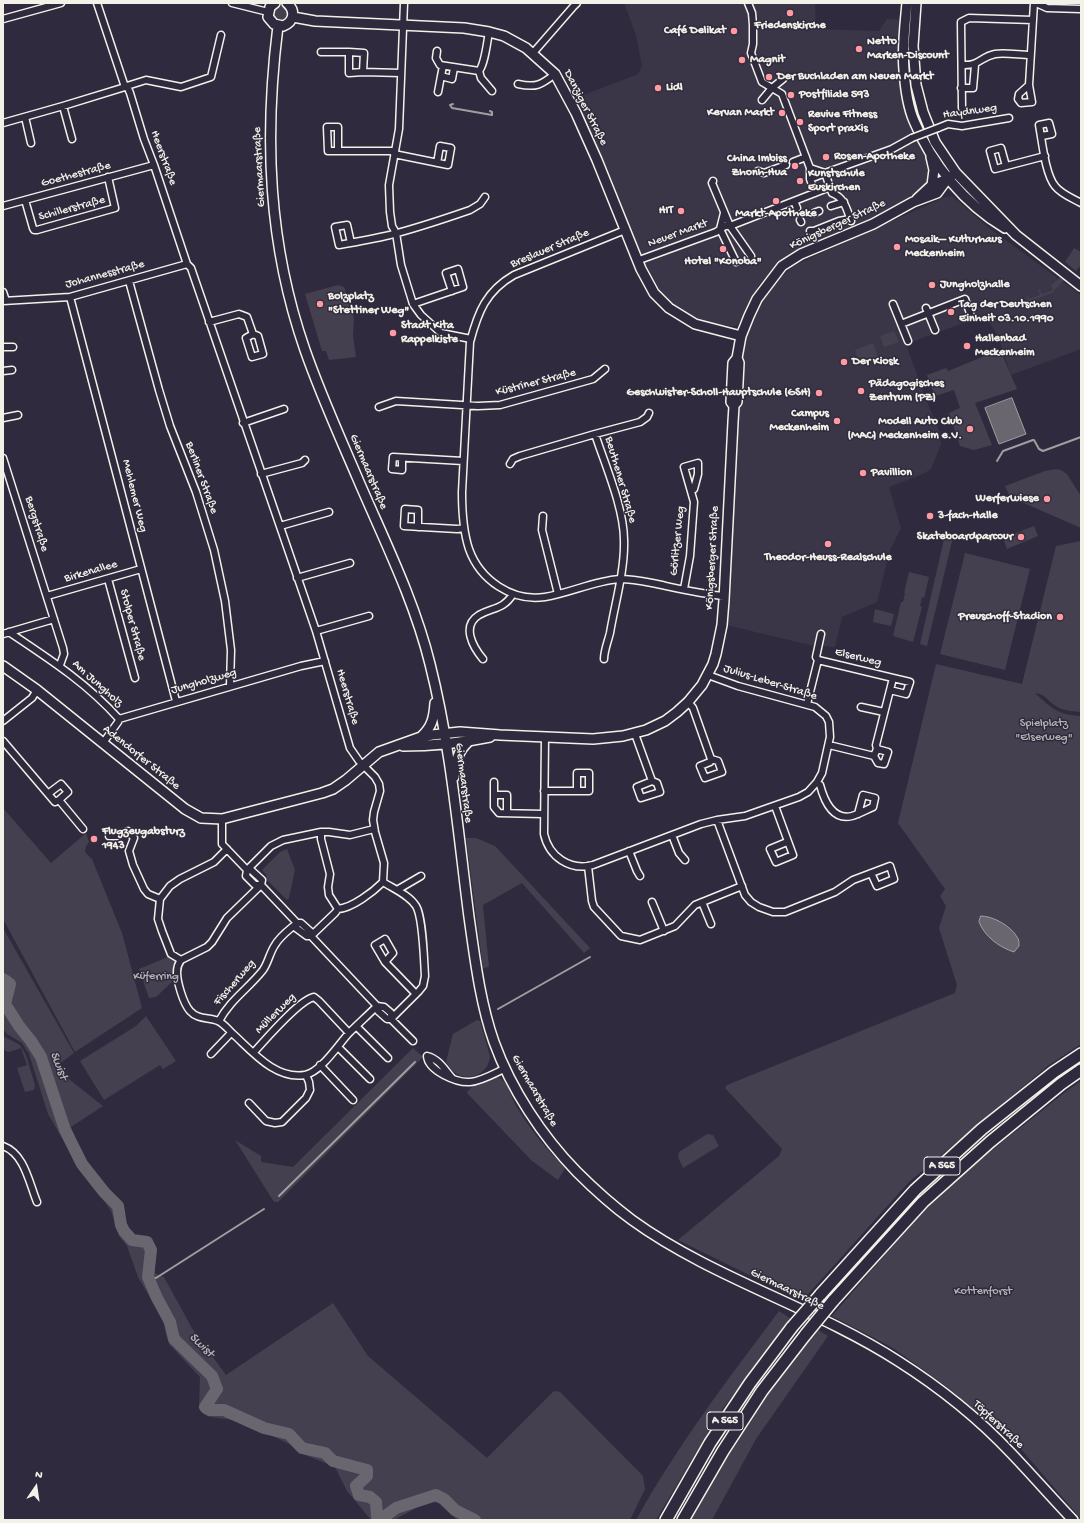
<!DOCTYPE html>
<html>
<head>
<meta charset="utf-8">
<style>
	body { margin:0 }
	#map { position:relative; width:1084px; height:1523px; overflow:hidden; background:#2f2a3d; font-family:"Gochi Hand",sans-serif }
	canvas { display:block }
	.frame { position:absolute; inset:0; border:4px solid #f4f1e8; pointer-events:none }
	.north { position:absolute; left:16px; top:1467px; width:40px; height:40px; -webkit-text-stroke:3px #2f2a3d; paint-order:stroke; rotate:13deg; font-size:11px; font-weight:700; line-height:16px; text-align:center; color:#f4f1e8 }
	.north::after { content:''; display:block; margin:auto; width:14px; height:18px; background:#f4f1e8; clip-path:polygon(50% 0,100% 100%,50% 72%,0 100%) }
</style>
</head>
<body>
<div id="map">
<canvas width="1084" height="1523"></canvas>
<div class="frame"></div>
<div class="north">N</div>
</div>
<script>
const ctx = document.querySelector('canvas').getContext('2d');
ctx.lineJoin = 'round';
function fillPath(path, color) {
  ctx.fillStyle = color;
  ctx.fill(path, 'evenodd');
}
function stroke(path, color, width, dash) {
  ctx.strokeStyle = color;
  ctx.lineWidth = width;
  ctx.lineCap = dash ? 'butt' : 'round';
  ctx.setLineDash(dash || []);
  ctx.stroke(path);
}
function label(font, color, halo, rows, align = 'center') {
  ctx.font = font + ' "Gochi Hand",sans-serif';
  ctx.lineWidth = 3;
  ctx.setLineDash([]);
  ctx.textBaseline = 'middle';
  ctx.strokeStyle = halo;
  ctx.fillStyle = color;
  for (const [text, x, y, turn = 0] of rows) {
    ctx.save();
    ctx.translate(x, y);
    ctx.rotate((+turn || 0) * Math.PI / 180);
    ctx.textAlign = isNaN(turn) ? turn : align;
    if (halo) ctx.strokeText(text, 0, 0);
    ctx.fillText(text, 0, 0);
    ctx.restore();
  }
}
fillPath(new Path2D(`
	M624,3H815L816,29L879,31L887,19L901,20V71L924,150L930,167L927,186L881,216L805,246L779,264L760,283L742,318L736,326L707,324L680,313L654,290L573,99L638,74L642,66L636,35Z
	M952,196L989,228L1081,295V349L1011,375L998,336L989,322L975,320L970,322L969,321L906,344L925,397L940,432L941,444L931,469L923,474L889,487L901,528L890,550L877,602L842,617L835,647L810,645L726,625L728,569L741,351L752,319L760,300L776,282L793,266L943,198Z`), '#3b3647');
fillPath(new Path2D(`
	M272 14a8 8 0 1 1 16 0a8 8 0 1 1-16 0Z
	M1074,248L1081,252V265L1076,271L1065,262Z
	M1060,278L1065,279L1052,293L1028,302L1026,295H1027L1029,299L1040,295L1038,290L1040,289L1042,294L1053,290L1051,285Z
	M338,285L344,287L354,319L353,336L356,357L329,360L326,351H322L305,294Z
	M894,331L899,342L884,347L880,336Z
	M873,343L879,360L860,366L855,350Z
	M1001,352L1017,389L975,403L992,445L974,450L960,446L949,413L960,408L954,390L935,396L927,375L946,368L948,371L992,353Z
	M1056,469L1061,470L1067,474L1081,496V528L1010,497L1005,486L1045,471Z
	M1034,526L1038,536L1007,549L1003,538Z
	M945,535L953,537L927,646L920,644Z
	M1081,541V712C1072,711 1063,711 1056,706C1047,701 1046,694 1035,693C1051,708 1058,715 1081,716V1044L1049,1065L909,1182L802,1301L678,1240L779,1156L782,1149L725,1088L727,1085L955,993L957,985L939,928L946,906L940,896L945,889L898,823L936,664L1022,684L1056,546Z
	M965,553L1030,569L1005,670L940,654Z
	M909,572L929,577L924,598L922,597L920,606L922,607L913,642L893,636L901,602H903L905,593H904Z
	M875,609L894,614L891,626L873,622Z
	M3,808L51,863L86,833L89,842L86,846L85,852L92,859L122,933L142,1008L75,1052L3,919Z
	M466,838H476L495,846L590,948L584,953L522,883L483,905L489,967L483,968Z
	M287,849L295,870L289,898L287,900L265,878L267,876L262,870L280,852Z
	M3,928L74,1053L59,1064L60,1072L103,1106L71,1127C76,1138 79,1151 86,1161C95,1176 110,1187 119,1201C124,1210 121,1220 126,1228C135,1241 150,1234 155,1248C158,1256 154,1265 155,1273L164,1277L193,1330L226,1375L333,1303L368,1356L487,1458L554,1391L560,1392L643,1476L645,1489L630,1520H457L438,1503L429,1501L394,1520H371L347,1491L335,1467L300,1453L289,1444L242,1421L210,1417L203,1414L199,1407L200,1377L169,1344L166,1334L163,1320L138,1277L127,1246L119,1236L111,1211L89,1180L74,1162L65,1143L48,1114L29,1054L22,1043L7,1034L3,1029Z
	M168,957L176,962L173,970L175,979L156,997L149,998L139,969Z
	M146,1016L176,1061L163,1069L160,1065L104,1100L80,1061L136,1026Z
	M477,1020L480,1021L490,1056C489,1074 469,1083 454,1072C451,1070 448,1065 446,1062L453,1034Z
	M3,1036L20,1045L26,1055L35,1085L34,1090L25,1092L17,1068L27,1065L21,1048L9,1052L5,1051L3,1044Z
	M413,1048L423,1057L278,1202H274L235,1140L261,1156V1162L293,1167Z
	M497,1077C508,1080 510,1095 515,1104C529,1128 546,1149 565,1168L558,1180L532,1161L467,1093C471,1084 488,1080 497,1077Z
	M1081,1081V1519L1021,1449L950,1389L893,1348L832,1316L919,1215L987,1154L1068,1090Z
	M707,1134L713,1135L719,1146L683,1168L678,1157L679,1152Z
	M779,1311L791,1319L720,1412L656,1520H636C677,1446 728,1379 779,1311Z
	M818,1330L828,1336L756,1439L712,1520H690L723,1462L766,1396Z`), '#454050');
const water = new Path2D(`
	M1012,398L1026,434L999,444L985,408Z
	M981,916C993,916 1011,926 1017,937C1019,939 1019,943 1019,946L1014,952C999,947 985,937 979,922Z`);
fillPath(water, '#6a6670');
stroke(water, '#a19ea0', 1);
stroke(new Path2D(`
	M453,104L450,105L452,108L492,115V112L490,111
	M997,461L1003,451L1033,440H1034L1039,449L1043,451L1081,437
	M498,1009L590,957
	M279,1196L415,1062
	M148,1277L156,1278L264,1209`), '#a19ea0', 2);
stroke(new Path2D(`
	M3,979L10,984L5,1004L19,1026L31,1041L41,1057L65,1130L82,1164L104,1192L118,1206L121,1225L124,1231L132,1240L147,1242L151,1250L148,1277L157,1298L170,1322L174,1339L212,1376L217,1389L205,1407L210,1410H224L264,1428L289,1434L302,1448L325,1453L333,1461L367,1470V1476L356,1486L359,1495L370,1497L376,1502L377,1516L384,1517L396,1508L436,1495L444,1499L455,1510L475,1520`), '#6a6670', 12);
const street = new Path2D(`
	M97,3L125,87L127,86L130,93L144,139L154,165L187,264L191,268L316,631L350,748L359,761L375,777L379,784L380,791L374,812L373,820L375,832L384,863L383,882
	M232,3L268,12
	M404,3L399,129L389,185L390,212L392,226L396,233L401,265L413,304L421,315L441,333L471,339
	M748,3L752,13L753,25V44L751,53L762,82L782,94L810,168V179L825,173L832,193C845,198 847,210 851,221
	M1036,3L1047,8L1081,9
	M3,19L61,3
	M437,51L436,58L440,65L479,71C485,64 487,42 489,32
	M321,52H349
	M533,53L573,7L577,3
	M962,65C980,66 980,57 995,54C1004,52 1020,55 1030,55
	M443,66L441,76L452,79L454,68
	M479,71L481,78L492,91
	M363,72L349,73V52L364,53L363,72L401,73
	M518,84C536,88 541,85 555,74
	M1029,85L1019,94L1018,99L1021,103L1032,102L1029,85L1034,3
	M127,86L146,80L181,87L211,77L221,35
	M961,88H973L975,65
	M438,92L441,76
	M762,100L772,88L783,79
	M63,106L72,139
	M962,108L961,22L969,18L1033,20
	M25,117L31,143
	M3,123L63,106L125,87
	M938,128L948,124L962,126L1009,118
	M1042,136L1052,134L1049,123L1039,125C1042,140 1045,174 1055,186C1061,194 1072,198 1081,203
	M338,151V127H327L328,151H395
	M394,154L448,165L451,148L440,146L437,163
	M793,162L806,157
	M1006,166L1001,148L990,151L995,169L1045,156
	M810,168L825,173L892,149L912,138
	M758,171L764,173L786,165
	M810,179L815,193
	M713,181L712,183L730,226L751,256
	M25,200L33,228L34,230H37L115,208L108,177
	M794,201L797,208
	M3,206L154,165
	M831,206L844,202
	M724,213L720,229L736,262
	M814,213L819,211
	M800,220L801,222
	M625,230L514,275C486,291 478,312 470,342L462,492C462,511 463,531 469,549C480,580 512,602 545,597C570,593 594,581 619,579C630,579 642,581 652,583C676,588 700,594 724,596
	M810,231H814L839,221L850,219
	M351,243L347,225L335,227L339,245C356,242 373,239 390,235C417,228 444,219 470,210L480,204L485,197
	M642,259L716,232L725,226H730L830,187
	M129,281L159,390L170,426L196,492L214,550L225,601L231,650L230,686
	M3,292L6,301
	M70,297L176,701
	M3,301L70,297L187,264
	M413,304L463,287L458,269L446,273L452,291
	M893,304L908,341
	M926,308L935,330
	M209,322L239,314L247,317L253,334L258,336L263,354L252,357L246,338L253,334
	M901,324L965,299L971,316
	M3,347H13
	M3,371L12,370
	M379,407L396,401L478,406L500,405L593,379L605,369
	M3,418L18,415
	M243,423L284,409
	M3,458L63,648L64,654L60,665
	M402,458V470L392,469L393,457L463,461
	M510,464L513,459L520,456L595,434
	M261,474L302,463L305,460
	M543,516L542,530L558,594
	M280,526L329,512
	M418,527V510L405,509L404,526L457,529L464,528
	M297,578L350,563
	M108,579L135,678
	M684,589L690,556L694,502L690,488L694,489L698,474V463L684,467L690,488
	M47,596L141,569
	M316,631L369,616
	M9,632C48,658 87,683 119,719
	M3,634L54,619
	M483,659C473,647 461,626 479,615C493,607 503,610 513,594
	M604,659C604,651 608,641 610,633C615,603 625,570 624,540C624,508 605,465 595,434L640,422L647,417L649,413
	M818,660L893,678
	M688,702L693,708L711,759L718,761L722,772L705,778L700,766L710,762L711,759
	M807,704L818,660L816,657L821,634
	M861,707L884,712
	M3,721L32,698L37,690
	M635,734L652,781L657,783L660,792L641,798L637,787L652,781
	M545,737L544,834C549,857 570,871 593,865L701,824L717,820L745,816L799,797L808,792L817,782L822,773L830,737L829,722L826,716L815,707L738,686L708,675
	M3,741L55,802L59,800L83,829
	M103,743L118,722L119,719L301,666L325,661
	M829,745L874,756L878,763L884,764L888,752L877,749L874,756
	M877,749L876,745L890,690L906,694L910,682L893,678L890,690
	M494,782V807L499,813L543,814
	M817,782L820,785C824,800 832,821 852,816C859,814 866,810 873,807L875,798L863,795L858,814
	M544,791H589V773H577V791
	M49,793L61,784L68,792L59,800
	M494,795H507V813
	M775,806L793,855L776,862L770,849L787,842
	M222,819V844L247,870H251L262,880L261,885
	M717,820L745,895L751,902L759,907L773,912H785L835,892L853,880L890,866L894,879L877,886L871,873
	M321,832V839L330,874L328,887L329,895L338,909
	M672,835L679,853L685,860
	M109,836H117L128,831L134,838L129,851L133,865L144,889L148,894L160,899
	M629,851L637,871L640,876
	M588,866L592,901L594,907L621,936L640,940L675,926L695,905L742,886
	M247,870L246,876L255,885H261L297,923L296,928L307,936H311L377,1006L378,1011L387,1019H391L413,1041
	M247,870L271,846L283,840L321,832H329L350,835L374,829
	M383,882C394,889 409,895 416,906C423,917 424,961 425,976L423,986L419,991L391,1019
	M397,890L421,876
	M652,902L664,931
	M702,902L711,924
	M297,923H301L311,932V936
	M311,936L335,913L338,909C352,908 373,892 383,882
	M181,960C178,964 177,967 177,972C177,982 183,1003 190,1011C198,1020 209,1017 218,1021C223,1023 228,1029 232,1033C252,1051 275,1080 305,1075C321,1072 338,1045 349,1033C358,1024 368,1015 377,1006
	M181,960L171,954L162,931L158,919L160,899L170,886L180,879L214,862L227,849
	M181,960L207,947L212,942L227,918L261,885
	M385,962L393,953L385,939L375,945L385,962L416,994
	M377,1006L384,1007L391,1013V1019
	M219,1021C230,1000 249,988 263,970C268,963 270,952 275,945C280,936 289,930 297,923
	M356,1026L388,1058
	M338,1047L370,1079
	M254,1052C266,1039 299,1000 314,997L319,1001L349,1033
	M211,1054L231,1033
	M320,1065L353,1100
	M452,1078C444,1069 439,1059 427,1056C428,1071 457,1083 470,1082C482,1081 495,1073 506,1068
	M249,1103L266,1121L275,1123L282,1122L306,1098L310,1090L309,1082L306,1075
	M3,1146C25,1154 29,1183 37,1202`);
const secondary = new Path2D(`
	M275,3L270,7L268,17L274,24L283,26C294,22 296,11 287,3
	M907,3C905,25 902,48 904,70C905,85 908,107 914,121C932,165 965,204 1005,228
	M916,3L913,46L916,85L923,112L935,142L956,173L1016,235L1081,286
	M293,17L315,21L464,28L489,32L504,36L526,48L555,74L576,113L597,160L641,269L654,293L669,308L695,324L741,336
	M278,26C264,137 268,244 305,350C320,393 339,435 357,477C383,538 414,599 430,664C451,747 458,832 469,917C475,959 480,1002 494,1042C511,1089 542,1136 577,1172C594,1189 613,1206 632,1220C712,1278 814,1307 898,1361C939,1387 978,1418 1011,1453C1032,1475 1052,1498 1073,1520
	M931,157L934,170L932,185
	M917,199L932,185L948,179
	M735,404L737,402L739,363L737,358
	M3,666L37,690L185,809L201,818L222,819L322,793L333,789L346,780L379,752L421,737L432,735L460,732L500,735L593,739L623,736L646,730L665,721L677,712L688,702L702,685L713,664L716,654L722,625L724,600L733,422L734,406L731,402L733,363L737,358L741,336L749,316L757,299L782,266L801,254L873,224L913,202L937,193L948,178L956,173
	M421,737C432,727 434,718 435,703
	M403,746C433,746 461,743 490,737
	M454,777C456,762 457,752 468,742`);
const highway = new Path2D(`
	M820,1295L915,1190L982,1129L1054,1072L1081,1054
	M833,1301L923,1202L990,1142L1061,1084L1081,1070
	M666,1520L710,1443L750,1383L792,1327
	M683,1520L723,1451L762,1391L806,1334`);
stroke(street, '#f4f1e8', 9);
stroke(secondary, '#f4f1e8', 12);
stroke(highway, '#f4f1e8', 14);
stroke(street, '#2f2a3d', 6);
stroke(secondary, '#2f2a3d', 9);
stroke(highway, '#2f2a3d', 11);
const streetBridge = new Path2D(`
	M912,138L938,128`);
const highwayBridge = new Path2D(`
	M792,1327L820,1295
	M806,1334L833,1301`);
stroke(streetBridge, '#f4f1e8', 9, []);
stroke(highwayBridge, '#f4f1e8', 14, []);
stroke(streetBridge, '#2f2a3d', 6);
stroke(highwayBridge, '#2f2a3d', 11);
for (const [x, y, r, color] of [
	[790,13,4,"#ff9aa2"],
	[734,31,4,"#ff9aa2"],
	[859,49,4,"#ff9aa2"],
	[742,60,4,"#ff9aa2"],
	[769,77,4,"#ff9aa2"],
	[658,88,4,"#ff9aa2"],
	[791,95,4,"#ff9aa2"],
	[782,113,4,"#ff9aa2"],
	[800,122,4,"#ff9aa2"],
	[826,157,4,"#ff9aa2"],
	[795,166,4,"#ff9aa2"],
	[800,181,4,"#ff9aa2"],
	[776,201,4,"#ff9aa2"],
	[681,211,4,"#ff9aa2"],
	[897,247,4,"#ff9aa2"],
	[723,249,4,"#ff9aa2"],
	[932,285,4,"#ff9aa2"],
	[320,304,4,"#ff9aa2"],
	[951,312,4,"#ff9aa2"],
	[393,333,4,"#ff9aa2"],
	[967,346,4,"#ff9aa2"],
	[844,362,4,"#ff9aa2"],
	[861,391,4,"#ff9aa2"],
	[819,393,4,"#ff9aa2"],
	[837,421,4,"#ff9aa2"],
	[970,429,4,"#ff9aa2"],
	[863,473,4,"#ff9aa2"],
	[1047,499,4,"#ff9aa2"],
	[930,516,4,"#ff9aa2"],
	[1021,537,4,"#ff9aa2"],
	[828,544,4,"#ff9aa2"],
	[1060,617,4,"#ff9aa2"],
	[94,839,4,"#ff9aa2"]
]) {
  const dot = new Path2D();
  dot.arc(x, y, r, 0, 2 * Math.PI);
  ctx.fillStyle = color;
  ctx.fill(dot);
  stroke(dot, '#2f2a3d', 1.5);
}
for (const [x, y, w] of [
	[942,1166,36],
	[725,1421,36]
]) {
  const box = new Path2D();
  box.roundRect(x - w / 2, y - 9, w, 18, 3);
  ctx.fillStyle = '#2f2a3d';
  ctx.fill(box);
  stroke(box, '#f4f1e8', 1);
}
label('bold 11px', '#f4f1e8', null, [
	["A 565",942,1166],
	["A 565",725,1421]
]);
label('bold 12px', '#f4f1e8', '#2f2a3d', [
	["Friedenskirche",790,26,"center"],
	["Café Delikat",726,31,"right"],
	["Netto",867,42],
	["Marken-Discount",867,56],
	["Magnit",750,60],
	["Der Buchladen am Neuen Markt",777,77],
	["Lidl",666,88],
	["Postfiliale 593",799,95],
	["Kervan Markt",774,113,"right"],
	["Revive Fitness",808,115],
	["Sport praxis",808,129],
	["Rosen-Apotheke",834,157],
	["China Imbiss",787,159,"right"],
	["Zhonh-Hua",787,173,"right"],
	["Kunstschule",808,174],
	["Euskirchen",808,188],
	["HIT",673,211,"right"],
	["Markt-Apotheke",776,214,"center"],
	["Mosaik– Kulturhaus",905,240],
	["Meckenheim",905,254],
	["Hotel \"Konoba\"",723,262,"center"],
	["Jungholzhalle",940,285],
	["Bolzplatz",328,297],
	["\"Stettiner Weg\"",328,311],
	["Tag der Deutschen",959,305],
	["Einheit 03.10.1990",959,319],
	["Stadt Kita",401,326],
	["Rappelkiste",401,340],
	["Hallenbad",975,339],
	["Meckenheim",975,353],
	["Der Kiosk",852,362],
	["Pädagogisches",869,384],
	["Zentrum (PZ)",869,398],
	["Geschwister-Scholl-Hauptschule (GSH)",811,393,"right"],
	["Campus",829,414,"right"],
	["Meckenheim",829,428,"right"],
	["Modell Auto Club",962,422,"right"],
	["(MAC) Meckenheim e.V.",962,436,"right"],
	["Pavillion",871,473],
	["Werferwiese",1039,499,"right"],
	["3-fach-Halle",938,516],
	["Skateboardparcour",1013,537,"right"],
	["Theodor-Heuss-Realschule",828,558,"center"],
	["Preuschoff-Stadion",1052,617,"right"],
	["Flugzeugabsturz",102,832],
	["1943",102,846]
], 'left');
label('12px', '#f4f1e8', '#2f2a3d', [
	["Danziger Straße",585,108,63],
	["Haydnweg",970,112,-8],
	["Heerstraße",163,158,70],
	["Giermaarstraße",260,167,-93],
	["Goethestraße",76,175,-15],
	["Schillerstraße",72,209,-15],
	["Königsberger Straße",838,225,-25],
	["Neuer Markt",678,234,-20],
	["Breslauer Straße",550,249,-23],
	["Johannesstraße",105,275,-15],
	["Küstriner Straße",536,383,-14],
	["Giermaarstraße",368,472,67],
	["Berliner Straße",201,478,70],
	["Beuthener Straße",620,480,74],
	["Mehlemer Weg",134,496,76],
	["Bergstraße",36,524,73],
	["Görlitzer Weg",678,541,-84],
	["Königsberger Straße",713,558,-87],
	["Birkenallee",91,572,-16],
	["Stolper Straße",132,625,75],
	["Elserweg",858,658,14],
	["Jungholzweg",204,682,-16],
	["Julius-Leber-Straße",770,683,17],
	["Am Jungholz",97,684,42],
	["Heerstraße",347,697,74],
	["Adendorfer Straße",141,758,39],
	["Giermaarstraße",463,783,83],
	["Fischerweg",235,983,-49],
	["Müllerweg",276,1014,-45],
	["Giermaarstraße",534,1091,60],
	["Giermaarstraße",787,1290,26],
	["Töpferstraße",998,1425,43]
]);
label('12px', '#b7b3b3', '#2f2a3d', [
	["Spielplatz",1044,724],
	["\"Elserweg\"",1044,738],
	["Küferring",156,977],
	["Kottenforst",983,1292]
]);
label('italic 13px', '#b6b2b2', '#2f2a3d', [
	["Swist",58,1066,69],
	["Swist",201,1346,44]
]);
</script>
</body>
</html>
